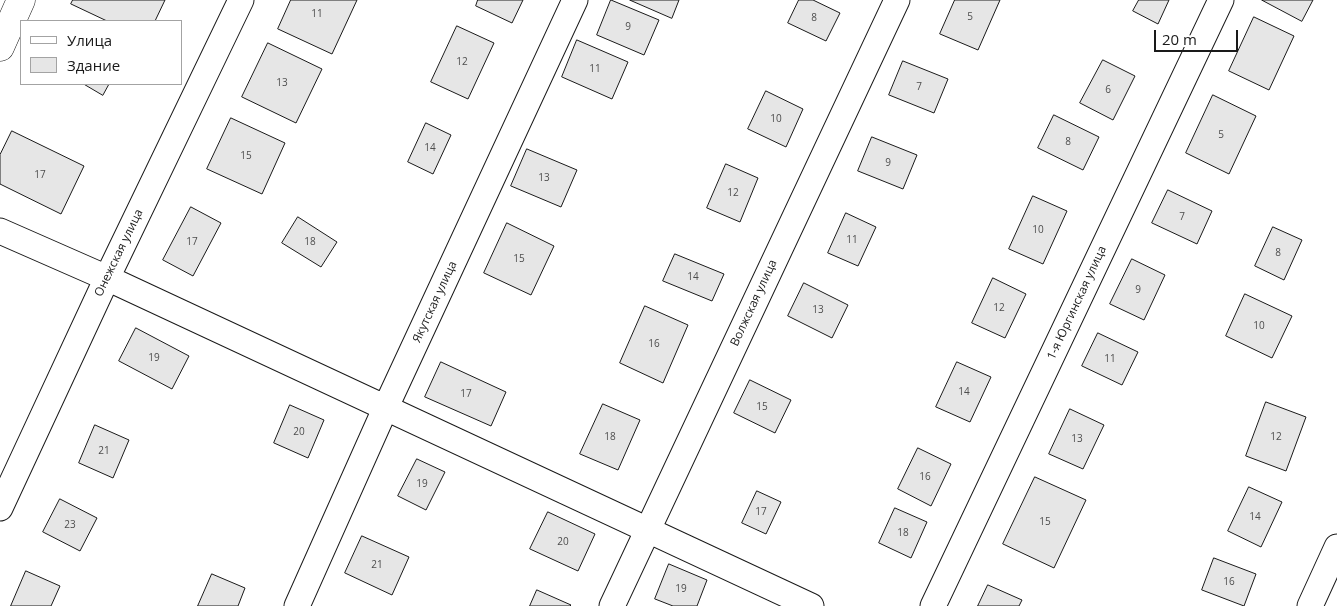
<!DOCTYPE html>
<html>
<head>
<meta charset="utf-8">
<style>
	body { margin:0 }
	#map { position:relative; width:1337px; height:606px; overflow:hidden; background:#fff; font-family:"Open Sans",sans-serif }
	canvas { display:block }
	.legend { position:absolute; left:20px; top:20px; width:162px; height:65px; box-sizing:border-box; background:#fff; border:1px solid #a3a3a3; margin:0; padding:6px 9px; list-style:none; font-size:15px; color:#1a1a1a }
	.legend li { display:flex; align-items:center; gap:10px; height:25px }
	.legend b { width:25px; border:1px solid #a3a3a3 }
	.scale { position:absolute; left:1154px; top:30px; width:84px; height:22px; box-sizing:border-box; border:2px solid #1a1a1a; border-top:0; padding-left:6px; font-size:15px; line-height:18px; white-space:nowrap; color:#1a1a1a; -webkit-text-stroke:4px #fff; paint-order:stroke }
</style>
</head>
<body>
<div id="map">
<canvas width="1337" height="606"></canvas>
<ul class="legend">
<li><b style="height:6px;background:#fff"></b>Улица</li>
<li><b style="height:14px;background:#e6e6e6"></b>Здание</li>
</ul>
<div class="scale">20 m</div>
</div>
<script>
const ctx = document.querySelector('canvas').getContext('2d');
ctx.lineJoin = 'round';
function fillPath(path, color) {
  ctx.fillStyle = color;
  ctx.fill(path, 'evenodd');
}
function stroke(path, color, width, dash) {
  ctx.strokeStyle = color;
  ctx.lineWidth = width;
  ctx.lineCap = dash ? 'butt' : 'round';
  ctx.setLineDash(dash || []);
  ctx.stroke(path);
}
function label(font, color, halo, rows, align = 'center') {
  ctx.font = font + ' "Open Sans",sans-serif';
  ctx.lineWidth = 4;
  ctx.setLineDash([]);
  ctx.textBaseline = 'middle';
  ctx.strokeStyle = halo;
  ctx.fillStyle = color;
  for (const [text, x, y, turn = 0] of rows) {
    ctx.save();
    ctx.translate(x, y);
    ctx.rotate((+turn || 0) * Math.PI / 180);
    ctx.textAlign = isNaN(turn) ? turn : align;
    if (halo) ctx.strokeText(text, 0, 0);
    ctx.fillText(text, 0, 0);
    ctx.restore();
  }
}
const building = new Path2D(`
	M73,0H165L155,21H107L71,4Z
	M291,0H357L332,54L278,29Z
	M478,0H523L512,23L476,6Z
	M611,0L659,20L644,55L597,35Z
	M630,0H679L672,18Z
	M799,0H813L840,13L826,41L788,23Z
	M955,0H1000L978,50L940,34Z
	M1139,0H1169L1158,24L1133,11Z
	M1262,0H1313L1302,21Z
	M1254,17L1294,36L1269,90L1229,71Z
	M457,26L494,43L468,99L431,82Z
	M577,40L628,62L612,99L562,77Z
	M268,43L322,69L296,123L242,97Z
	M1103,60L1135,76L1113,120L1080,103Z
	M903,61L948,79L934,113L889,95Z
	M84,84H109L103,95Z
	M766,91L803,109L786,147L748,129Z
	M1213,95L1256,116L1229,174L1186,153Z
	M1054,115L1099,137L1083,170L1038,148Z
	M231,118L285,143L262,194L207,169Z
	M426,123L451,135L433,174L408,162Z
	M12,131L84,166L61,214L0,184V155Z
	M872,137L917,155L903,189L858,171Z
	M527,149L577,170L561,207L511,186Z
	M726,164L758,178L740,222L707,208Z
	M1168,190L1212,211L1197,244L1152,223Z
	M1033,196L1067,211L1043,264L1009,249Z
	M191,207L221,223L193,276L163,260Z
	M846,213L876,227L858,266L828,253Z
	M298,217L337,242L321,267L282,243Z
	M507,223L554,246L531,295L484,273Z
	M1273,227L1302,240L1284,280L1255,266Z
	M675,254L724,274L712,301L663,281Z
	M1132,259L1165,275L1144,320L1110,304Z
	M993,278L1026,294L1005,338L972,323Z
	M804,283L848,305L832,338L788,316Z
	M1245,294L1292,316L1272,358L1226,336Z
	M645,306L688,325L663,383L620,363Z
	M136,328L189,356L172,389L119,361Z
	M1098,333L1138,352L1122,385L1082,366Z
	M441,362L506,392L491,426L425,397Z
	M957,362L991,377L970,422L936,407Z
	M750,380L791,400L775,433L734,413Z
	M1266,402L1306,417L1286,471L1246,456Z
	M603,404L640,420L618,470L580,454Z
	M290,405L324,420L308,458L274,443Z
	M1070,409L1104,425L1083,469L1049,454Z
	M95,425L129,440L113,478L79,463Z
	M918,448L951,464L931,506L898,489Z
	M417,459L445,472L426,510L398,496Z
	M1035,477L1086,500L1054,568L1003,544Z
	M1249,487L1282,502L1261,547L1228,531Z
	M757,491L781,502L766,534L742,523Z
	M60,499L97,518L80,551L43,532Z
	M895,508L927,522L911,558L879,543Z
	M548,512L595,534L578,571L530,549Z
	M362,536L409,557L392,595L345,573Z
	M1214,558L1256,574L1244,606L1202,590Z
	M669,564L707,580L697,606H673L655,599Z
	M26,571L60,586L51,606H11Z
	M212,574L245,588L238,606H198Z
	M988,585L1022,600L1019,606H978Z
	M537,590L571,605L570,606H530Z`);
fillPath(building, '#e6e6e6');
stroke(building, '#1a1a1a', 1);
const street = new Path2D(`
	M0,231L107,278L811,606
	M0,508L107,278L241,0
	M297,606L385,409L575,0
	M612,606L897,0
	M933,606L1221,0
	M1310,606L1337,547`);
const secondary = new Path2D(`
	M0,47L21,0`);
stroke(street, '#1a1a1a', 27);
stroke(secondary, '#1a1a1a', 29);
stroke(street, '#fff', 25);
stroke(secondary, '#fff', 28);
label('10px', '#4d4d4d', null, [
	["11",317,14],
	["5",970,17],
	["8",814,18],
	["9",628,27],
	["12",462,62],
	["11",595,69],
	["13",282,83],
	["7",919,87],
	["6",1108,90],
	["10",776,119],
	["5",1221,135],
	["8",1068,142],
	["14",430,148],
	["15",246,156],
	["9",888,163],
	["17",40,175],
	["13",544,178],
	["12",733,193],
	["7",1182,217],
	["10",1038,230],
	["11",852,240],
	["17",192,242],
	["18",310,242],
	["8",1278,253],
	["15",519,259],
	["14",693,277],
	["9",1138,290],
	["12",999,308],
	["13",818,310],
	["10",1259,326],
	["16",654,344],
	["19",154,358],
	["11",1110,359],
	["14",964,392],
	["17",466,394],
	["15",762,407],
	["20",299,432],
	["18",610,437],
	["12",1276,437],
	["13",1077,439],
	["21",104,451],
	["16",925,477],
	["19",422,484],
	["17",761,512],
	["14",1255,517],
	["15",1045,522],
	["23",70,525],
	["18",903,533],
	["20",563,542],
	["21",377,565],
	["16",1229,582],
	["19",681,589]
]);
label('12px', '#1a1a1a', '#fff', [
	["Онежская улица",119,253,-64],
	["Якутская улица",435,302,-65],
	["Волжская улица",754,303,-65],
	["1-я Юргинская улица",1077,303,-65]
]);
</script>
</body>
</html>
